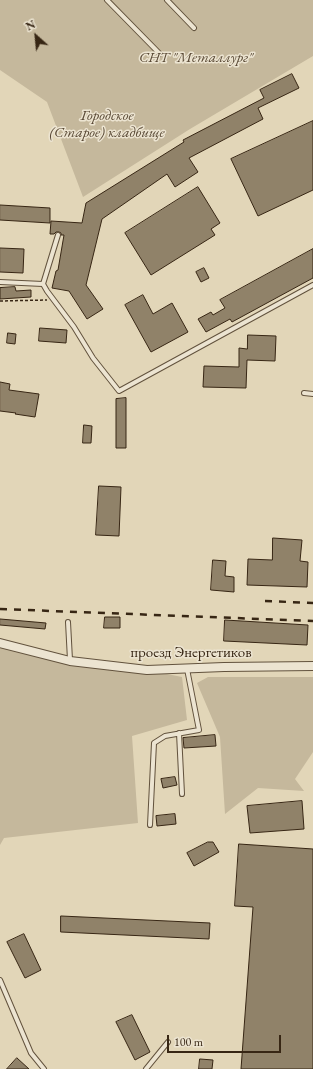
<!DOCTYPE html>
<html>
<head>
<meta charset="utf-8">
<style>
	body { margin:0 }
	#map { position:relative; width:313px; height:1069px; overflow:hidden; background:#e2d6b8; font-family:"EB Garamond",serif }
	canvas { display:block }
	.north { position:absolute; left:16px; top:16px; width:40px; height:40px; -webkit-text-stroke:3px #ece4d1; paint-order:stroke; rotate:333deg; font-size:11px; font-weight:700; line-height:16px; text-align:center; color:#372614 }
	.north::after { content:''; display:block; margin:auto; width:14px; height:18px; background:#372614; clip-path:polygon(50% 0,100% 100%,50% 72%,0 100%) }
	.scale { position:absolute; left:167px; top:1035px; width:114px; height:18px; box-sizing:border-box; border:2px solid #372614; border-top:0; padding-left:5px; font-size:12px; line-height:14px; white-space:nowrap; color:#372614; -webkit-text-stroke:3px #ece4d1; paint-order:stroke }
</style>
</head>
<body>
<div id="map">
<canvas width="313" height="1069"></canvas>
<div class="north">N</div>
<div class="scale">100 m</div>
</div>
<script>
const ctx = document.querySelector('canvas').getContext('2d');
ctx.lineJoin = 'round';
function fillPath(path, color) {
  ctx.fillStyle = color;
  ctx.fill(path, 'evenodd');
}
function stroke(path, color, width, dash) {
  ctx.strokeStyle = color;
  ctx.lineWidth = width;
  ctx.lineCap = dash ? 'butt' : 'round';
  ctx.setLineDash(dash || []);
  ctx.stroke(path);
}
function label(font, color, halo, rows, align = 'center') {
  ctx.font = font + ' "EB Garamond",serif';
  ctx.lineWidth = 3;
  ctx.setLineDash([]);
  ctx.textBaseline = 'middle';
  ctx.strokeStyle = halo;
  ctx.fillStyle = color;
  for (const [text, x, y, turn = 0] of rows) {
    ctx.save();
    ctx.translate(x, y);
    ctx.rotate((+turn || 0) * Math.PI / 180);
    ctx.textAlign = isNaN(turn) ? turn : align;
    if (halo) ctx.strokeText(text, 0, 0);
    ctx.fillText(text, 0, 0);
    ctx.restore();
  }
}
fillPath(new Path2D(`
	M0,0H313V56L190,129L83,197L47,102L0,70Z
	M0,643L70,661L147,670L182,677L187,720L132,736L138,823L4,838L0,845Z
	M208,677H313V752L295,779L304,791L258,788L225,814L220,737L197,683Z`), '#c5b89c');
const building = new Path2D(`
	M292,74L299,88L258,108L263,119L189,158L198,172L175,187L167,174L102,219L86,285L103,309L87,319L69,291L52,288L56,271L58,270L64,235H61V233L59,232H56L54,234H50L51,221L82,223L86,203L184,142L183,140L264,98L260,90Z
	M313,121V190L258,216L231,159Z
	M198,187L220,223L211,229L215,235L151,275L125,233Z
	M0,205L50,208V223L0,220Z
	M0,248L24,249L23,273L0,272Z
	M313,249V278L232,322L230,319L206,332L198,319L211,312L213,315L225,308L220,300Z
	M204,268L209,278L201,282L196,272Z
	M15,287L16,291L31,290V297L0,299V288Z
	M143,295L153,314L172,303L188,332L151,352L125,305Z
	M40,328L67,330L66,343L39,341Z
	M8,333L16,334L15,344L7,343Z
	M248,335L276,336L275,361L247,360L246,388L203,387L204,366L239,367V348L247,349Z
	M0,382L10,384L9,390L39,394L35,417L15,414L16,413L0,411Z
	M126,398V448H116V399Z
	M84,425L92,426L91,443H83Z
	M99,486L121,487L119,536L96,535Z
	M273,538L302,540L300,561L308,562L307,587L247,585L248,559L272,560Z
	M213,560L226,561L225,576L234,577V592L211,590Z
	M105,617H120V628H104Z
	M0,619L46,623L45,629L0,625Z
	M225,620L308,625L307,645L224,641Z
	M215,735L216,746L184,748L183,738Z
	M175,777L177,785L163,788L161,779Z
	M302,801L304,829L250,833L247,806Z
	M175,814L176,824L157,826L156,816Z
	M208,842H213L219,852L194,866L187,853Z
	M239,844L313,849V1069H241L253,907L235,906Z
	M61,916L210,923L209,939L61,932Z
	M24,934L41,970L25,978L7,942Z
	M132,1015L150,1052L135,1060L116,1022Z
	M17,1058L29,1069H7Z
	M200,1059L213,1060L212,1069H199Z`);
fillPath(building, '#908269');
stroke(building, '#372614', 1);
const lane = new Path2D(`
	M107,0L160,54
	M167,0L194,28
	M58,235L43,284L47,291L74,327L93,358L119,391L313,285
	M0,282L43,284
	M304,393L313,394
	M68,622L70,660
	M179,733L182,794
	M150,825L154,743L165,736L199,730L187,669
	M0,980L31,1053L44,1069
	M146,1069L168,1042`);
const street = new Path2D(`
	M0,643L70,661L147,670L224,667L313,666`);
stroke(lane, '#62523d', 6);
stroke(street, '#62523d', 10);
stroke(new Path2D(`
	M0,301L47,300`), '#372614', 1.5, [3, 2]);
stroke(lane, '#ece4d1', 4);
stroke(street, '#ece4d1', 8);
stroke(new Path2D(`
	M265,601L313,603
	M0,609L313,621`), '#372614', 2.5, [7, 7]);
label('italic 15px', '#5a4a36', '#ece4d1', [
	["СНТ \"Металлург\"",196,58],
	["Городское",107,116],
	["(Старое) кладбище",107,133]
]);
label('15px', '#372614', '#ece4d1', [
	["проезд Энергетиков",191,653]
]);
</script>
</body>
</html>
